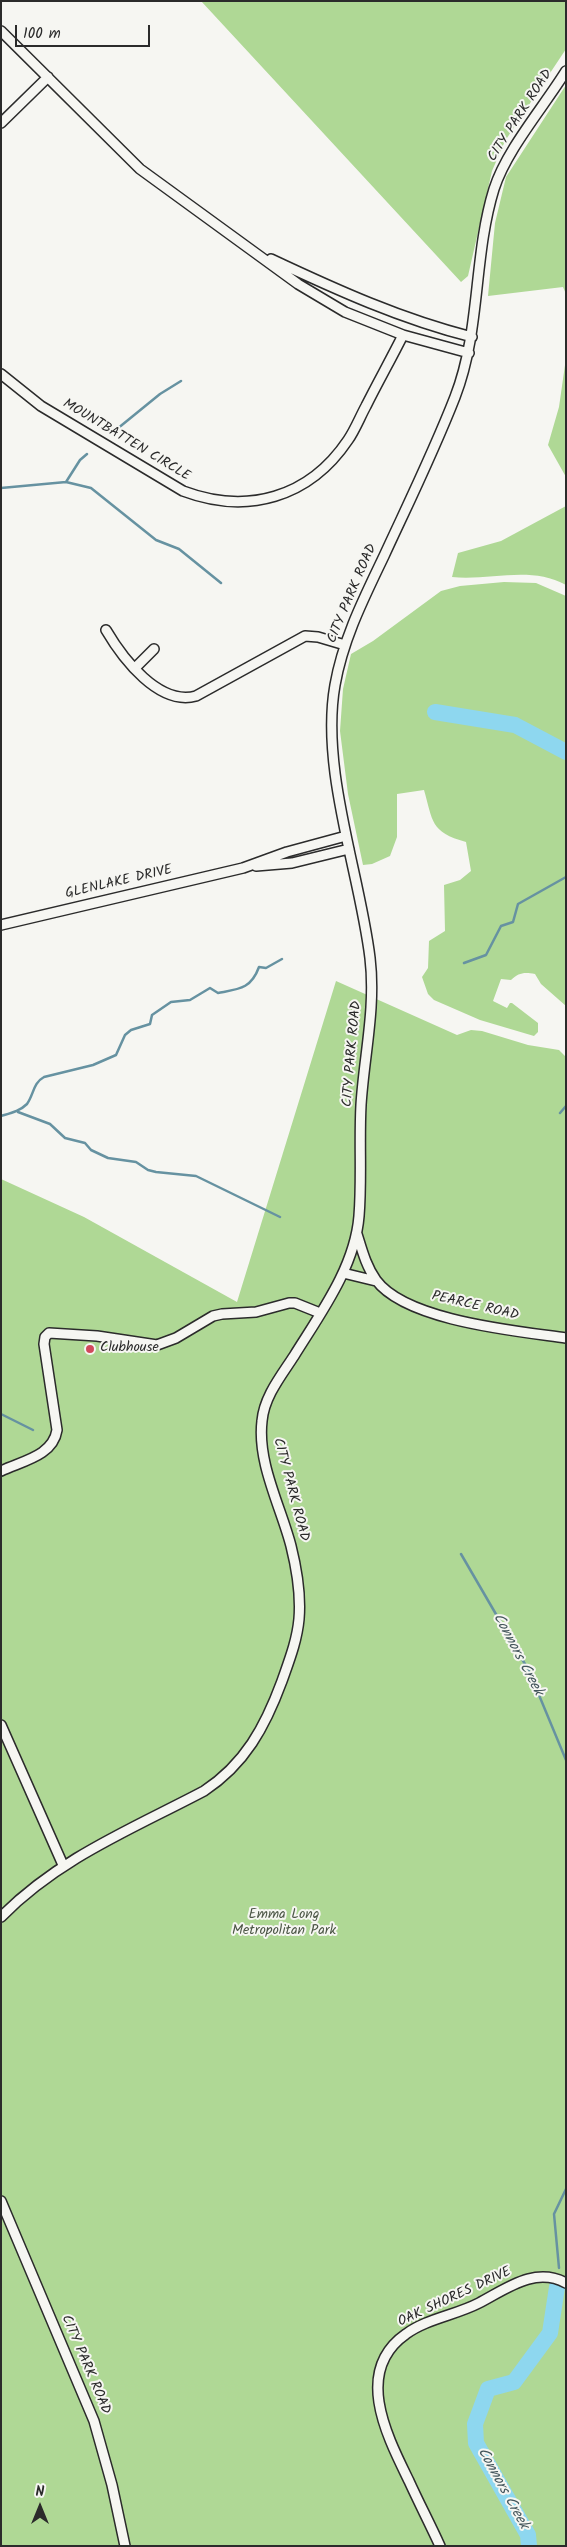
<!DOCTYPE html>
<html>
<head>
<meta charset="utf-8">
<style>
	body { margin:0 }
	#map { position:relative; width:567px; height:2547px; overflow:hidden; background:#f6f6f2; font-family:Kalam,sans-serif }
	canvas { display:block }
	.frame { position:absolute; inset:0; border:2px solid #2b2b2b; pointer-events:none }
	.north { position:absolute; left:15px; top:2482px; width:50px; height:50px; -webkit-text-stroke:4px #f6f6f2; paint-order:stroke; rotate:0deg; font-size:14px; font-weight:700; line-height:20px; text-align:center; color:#2b2b2b }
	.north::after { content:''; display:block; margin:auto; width:18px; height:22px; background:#2b2b2b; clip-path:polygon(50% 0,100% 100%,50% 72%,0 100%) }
	.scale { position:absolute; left:15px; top:25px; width:135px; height:22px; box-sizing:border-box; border:2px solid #2b2b2b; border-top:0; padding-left:6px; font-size:15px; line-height:18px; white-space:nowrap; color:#2b2b2b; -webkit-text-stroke:4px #f6f6f2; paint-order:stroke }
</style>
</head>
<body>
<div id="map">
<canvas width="567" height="2547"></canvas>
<div class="frame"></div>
<div class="north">N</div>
<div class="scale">100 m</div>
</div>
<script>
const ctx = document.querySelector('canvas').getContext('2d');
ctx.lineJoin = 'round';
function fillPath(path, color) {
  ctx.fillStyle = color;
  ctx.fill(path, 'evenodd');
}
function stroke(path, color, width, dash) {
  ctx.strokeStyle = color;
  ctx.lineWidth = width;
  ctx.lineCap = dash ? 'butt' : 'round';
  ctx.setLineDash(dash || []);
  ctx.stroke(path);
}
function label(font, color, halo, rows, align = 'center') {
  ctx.font = font + ' Kalam,sans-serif';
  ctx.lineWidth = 4;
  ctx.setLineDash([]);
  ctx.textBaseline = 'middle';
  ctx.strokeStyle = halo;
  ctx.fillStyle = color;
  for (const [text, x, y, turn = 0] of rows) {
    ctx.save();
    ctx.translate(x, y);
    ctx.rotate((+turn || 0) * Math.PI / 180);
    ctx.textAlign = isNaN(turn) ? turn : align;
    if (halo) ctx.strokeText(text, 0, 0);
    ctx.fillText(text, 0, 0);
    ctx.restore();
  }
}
fillPath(new Path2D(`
	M201,1H566V49L505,141L492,171L468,276L461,282Z
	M566,85V294L563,287L488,296L495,223L506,177Z
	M566,358V477L548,445L559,407Z
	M566,506V585C530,565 490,581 452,577L458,553L501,541Z
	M504,582L536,583L566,596V1006L541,984L535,974C523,972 519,973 511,980L501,979L493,1001L507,1008L510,1003H512L538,1023V1032L534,1036L480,1020L434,1000L428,994L422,977L428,968L429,941L445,931L444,885L460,880L471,871L466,842C430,832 433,821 424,790L397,794V837L390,856L372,864L363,865L348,794L340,731L343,689L351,654L373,641L441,591L460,586Z
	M336,981L457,1035L471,1030L482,1031L528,1045L559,1050L566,1057V2546H1V1179L84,1217L237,1302Z`), '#afd895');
stroke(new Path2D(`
	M117,429L160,394L181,381
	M66,482L80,460L87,454
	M1,488L66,482L91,488L156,540L179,549L221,583
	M464,963L486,955L501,926L513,922L518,904L566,877
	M18,1112L50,1124L65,1138L85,1143L91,1150L108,1158L136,1162L148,1170L156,1172L196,1176L280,1217
	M560,1113L566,1106
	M1,1116C11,1113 20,1111 27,1104C34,1094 33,1083 44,1077L93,1065L116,1055L125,1035L131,1030L150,1024L152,1015L171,1002L190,1000L210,988L218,993C239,989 251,989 259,967L266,968L282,959
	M1,1414L33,1430
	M461,1554L529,1671L566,1760
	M559,2268L554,2214L566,2189`), '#6692a1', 2.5);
stroke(new Path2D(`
	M435,712L515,725L566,752
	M529,2546L528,2535L476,2443L475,2424L488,2389L514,2382L550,2333L557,2287`), '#8ed7ef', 16);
const minor = new Path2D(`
	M1,31L140,169L298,284L345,312L403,335L469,353
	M1,123L48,77
	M271,259C337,290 401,319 472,337
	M1,374L41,406L183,491C247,515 309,498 348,440C355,430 360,417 366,406C378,382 391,359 403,335
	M106,630C123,659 159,706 196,696L305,636L318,637L345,645
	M136,667L154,649
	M256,866L292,863L349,849
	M1,925L243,868L287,852L346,836
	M357,1234C362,1250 366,1266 376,1280C406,1321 517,1331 566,1338
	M343,1273L376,1281
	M1,1471C22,1461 53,1456 57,1430L44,1344L45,1337L49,1333L97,1336L157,1345L176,1338L213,1316L222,1314L256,1312L289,1303H295L320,1313
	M1,1725L63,1865
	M1,1917C59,1858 132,1829 204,1791C245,1764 265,1727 282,1681C289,1661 297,1641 299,1619C301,1595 297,1570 291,1546C281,1507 257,1463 262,1421C264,1397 281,1376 294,1356C320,1314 355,1267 359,1216C362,1179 359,1142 361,1105C364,1056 376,1008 370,958C360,874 320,769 335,685C343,639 364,598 384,556C408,504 434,451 455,397C481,330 473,257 494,189C507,149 543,108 566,71
	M1,2201L94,2421L112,2485L125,2546
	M440,2546C430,2524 419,2503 409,2481C387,2436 353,2371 406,2334C426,2319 456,2315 479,2303C506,2289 535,2266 566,2283`);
stroke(minor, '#2b2b2b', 12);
stroke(minor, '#f6f6f2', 9);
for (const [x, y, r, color] of [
	[90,1349,5,"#d1495b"]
]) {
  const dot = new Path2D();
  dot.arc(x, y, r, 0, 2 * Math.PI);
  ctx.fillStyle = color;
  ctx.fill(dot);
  stroke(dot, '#f6f6f2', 2);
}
label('14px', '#2b2b2b', '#f6f6f2', [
	["CITY PARK ROAD",521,116,-57],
	["MOUNTBATTEN CIRCLE",126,441,31],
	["CITY PARK ROAD",353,594,-67],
	["GLENLAKE DRIVE",119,883,-13],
	["CITY PARK ROAD",353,1054,-85],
	["PEARCE ROAD",475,1307,13],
	["CITY PARK ROAD",290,1490,75],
	["OAK SHORES DRIVE",455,2298,-25],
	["CITY PARK ROAD",85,2365,67]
]);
label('14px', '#2b2b2b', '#f6f6f2', [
	["Clubhouse",100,1349]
], 'left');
label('14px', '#4c5646', '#f6f6f2', [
	["Emma Long",284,1916],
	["Metropolitan Park",284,1932]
]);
label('italic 15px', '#44565c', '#f6f6f2', [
	["Connors Creek",517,1655,62],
	["Connors Creek",502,2489,61]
]);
</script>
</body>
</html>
